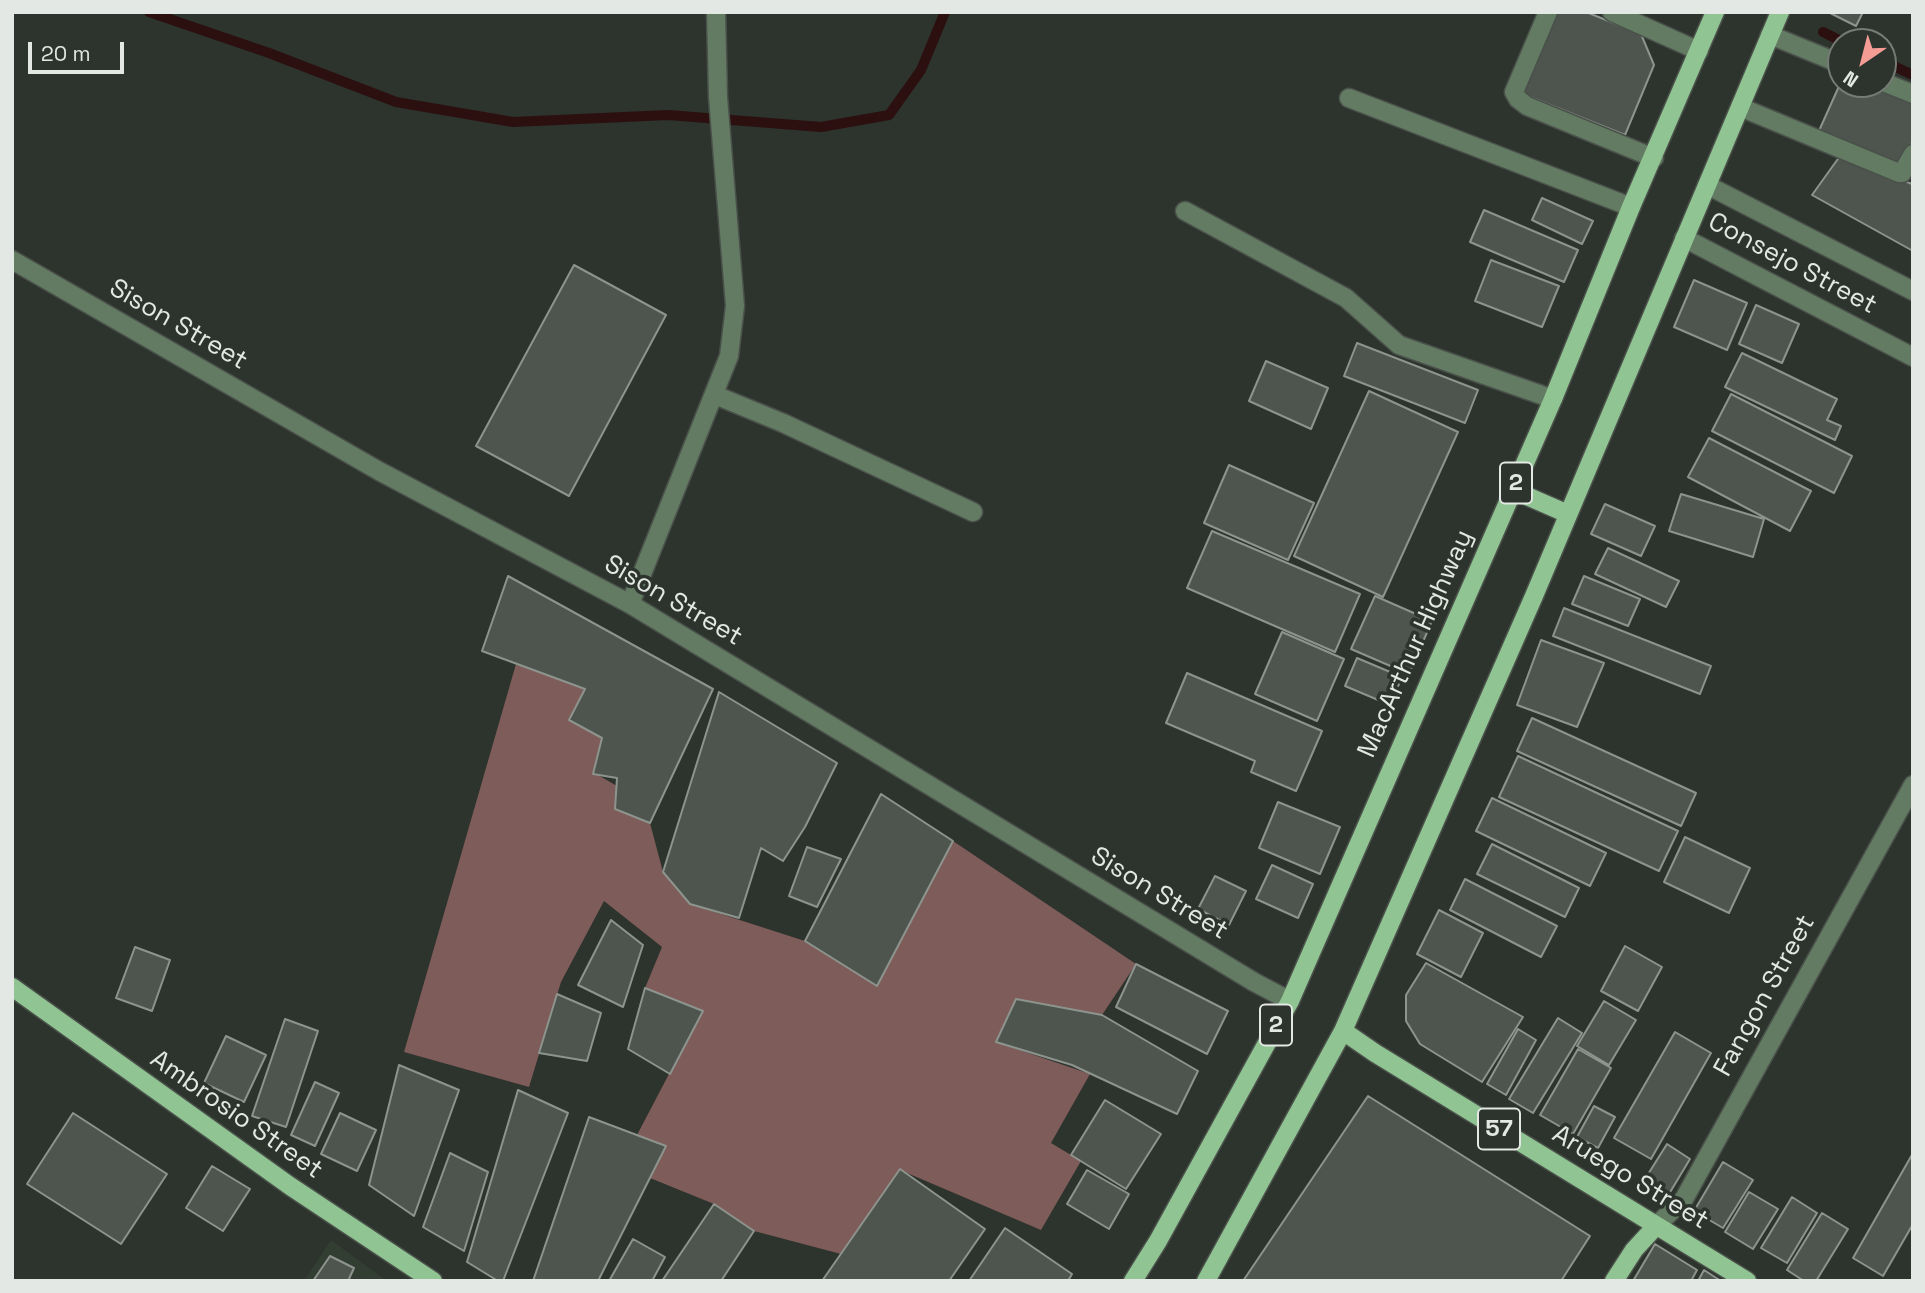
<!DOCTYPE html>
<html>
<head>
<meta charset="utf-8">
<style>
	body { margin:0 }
	#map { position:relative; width:1925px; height:1293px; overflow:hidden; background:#2d332d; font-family:"Space Grotesk",sans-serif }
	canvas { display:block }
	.frame { position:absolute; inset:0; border:14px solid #e4e8e4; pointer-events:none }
	.north { position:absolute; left:1827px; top:28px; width:70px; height:70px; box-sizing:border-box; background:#2d332d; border:2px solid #767b76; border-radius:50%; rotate:215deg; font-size:19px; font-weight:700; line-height:28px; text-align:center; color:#e4e8e4 }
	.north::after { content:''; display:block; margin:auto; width:24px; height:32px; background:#f59c95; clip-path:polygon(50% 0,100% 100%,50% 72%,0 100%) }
	.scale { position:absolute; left:28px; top:42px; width:96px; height:32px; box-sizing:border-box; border:4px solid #e4e8e4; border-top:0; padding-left:9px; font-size:21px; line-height:24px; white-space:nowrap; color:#e4e8e4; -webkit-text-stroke:5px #2d332d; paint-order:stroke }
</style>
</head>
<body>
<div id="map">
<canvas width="1925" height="1293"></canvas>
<div class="frame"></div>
<div class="north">N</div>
<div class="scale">20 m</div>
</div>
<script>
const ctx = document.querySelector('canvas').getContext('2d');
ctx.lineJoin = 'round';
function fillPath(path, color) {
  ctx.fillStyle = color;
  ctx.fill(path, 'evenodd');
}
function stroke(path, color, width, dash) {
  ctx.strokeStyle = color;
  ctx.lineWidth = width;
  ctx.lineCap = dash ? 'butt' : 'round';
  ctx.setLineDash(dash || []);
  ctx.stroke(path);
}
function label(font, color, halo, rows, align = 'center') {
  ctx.font = font + ' "Space Grotesk",sans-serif';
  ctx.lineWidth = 7;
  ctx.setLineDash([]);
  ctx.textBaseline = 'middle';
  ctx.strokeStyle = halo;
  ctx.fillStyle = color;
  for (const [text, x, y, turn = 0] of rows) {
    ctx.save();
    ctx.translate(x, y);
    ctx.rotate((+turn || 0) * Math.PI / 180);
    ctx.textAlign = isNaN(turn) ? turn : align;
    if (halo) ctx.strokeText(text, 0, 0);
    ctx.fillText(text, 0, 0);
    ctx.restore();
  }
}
fillPath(new Path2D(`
	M331,1240L387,1281H304Z`), '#333e33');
fillPath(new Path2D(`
	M516,664L585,689L569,720L602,738L598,775L617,786L615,809L650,823L663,872L690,904L805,941L877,986L953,841L1136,964L1102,1015L1016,999L996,1042L1090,1074L1051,1143L1081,1161L1041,1230L900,1170L841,1254L754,1231L714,1204L650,1178L665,1146L637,1135L702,1011L645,988L662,947L604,901L561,982L529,1087L404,1052Z`), '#7e5c59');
stroke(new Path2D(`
	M149,12L269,53L396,102L513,122L668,115L821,127L889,115L921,70L945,12
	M1823,32L1843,42
	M1883,61L1913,75`), '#2b100f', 10);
const building = new Path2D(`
	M1553,12H1586L1641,34L1654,65L1625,135L1520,93Z
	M1828,12H1863L1856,26Z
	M1840,84L1867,96L1874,85L1913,101V141L1899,169L1818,133Z
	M1840,156L1912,184L1913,182V251L1812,195Z
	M1542,198L1593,221L1582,244L1532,220Z
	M1484,210L1578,250L1564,282L1470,242Z
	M1491,260L1559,286L1542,327L1475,301Z
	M574,265L666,315L569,496L476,446Z
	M1694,280L1747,303L1727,350L1674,327Z
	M1756,305L1799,324L1782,363L1739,344Z
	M1357,343L1478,390L1465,423L1344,376Z
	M1742,353L1837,399L1827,420L1841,426L1835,440L1725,387Z
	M1266,361L1328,388L1311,429L1249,401Z
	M1369,391L1458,432L1383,597L1294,556Z
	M1731,394L1852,456L1834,493L1712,431Z
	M1709,438L1811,491L1790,531L1688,477Z
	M1229,465L1314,503L1288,560L1204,523Z
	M1681,494L1764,519L1753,557L1669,531Z
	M1605,504L1655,526L1641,556L1591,534Z
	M1212,531L1360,594L1335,652L1187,588Z
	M1608,548L1679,581L1666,607L1595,574Z
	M508,576L713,689L650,823L615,809L617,778L593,774L602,738L569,720L585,689L482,651Z
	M1584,576L1640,599L1628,626L1572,604Z
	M1375,596L1432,621L1409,674L1351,649Z
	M1564,608L1711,666L1700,694L1553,636Z
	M1282,632L1344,659L1317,721L1255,694Z
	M1541,640L1604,663L1577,727L1517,705Z
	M1357,658L1402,677L1390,705L1345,686Z
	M1187,673L1322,731L1296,791L1251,772L1255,761L1166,723Z
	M719,692L837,763L805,827L783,861L761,848L739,918L690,904L663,872Z
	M1532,718L1696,793L1681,826L1517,751Z
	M1518,756L1678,831L1659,871L1499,797Z
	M881,794L953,841L877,986L805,941Z
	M1492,798L1606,853L1590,886L1476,831Z
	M1278,802L1340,827L1320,874L1259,848Z
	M1685,837L1750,868L1729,913L1664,882Z
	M1492,844L1579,888L1565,917L1477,874Z
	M807,847L841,859L817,907L789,896Z
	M1272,865L1313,884L1298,918L1256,899Z
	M1215,876L1246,891L1229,925L1198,909Z
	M1465,879L1557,926L1541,957L1450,910Z
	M1439,910L1483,933L1461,977L1417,954Z
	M611,920L643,945L623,1007L578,985Z
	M1625,946L1662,967L1638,1011L1601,991Z
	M135,947L170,960L152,1011L116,998Z
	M1426,963L1523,1017L1482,1082L1420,1044L1406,1021V995Z
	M1136,964L1228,1011L1207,1054L1116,1007Z
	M645,988L703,1011L670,1074L628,1049Z
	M557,994L601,1013L587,1061L539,1053Z
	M1016,999L1102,1015L1198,1071L1177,1114L1072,1065L996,1042Z
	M1604,1001L1636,1020L1609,1065L1577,1046Z
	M1558,1018L1582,1033L1533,1113L1509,1099Z
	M285,1019L318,1031L286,1127L252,1116Z
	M1518,1029L1536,1040L1506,1095L1487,1084Z
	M1675,1032L1711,1053L1651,1159L1614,1138Z
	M226,1036L266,1055L244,1102L204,1083Z
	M1578,1049L1611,1068L1573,1134L1540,1115Z
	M399,1065L459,1090L414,1216L369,1185Z
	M315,1082L339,1093L315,1146L291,1135Z
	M518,1090L568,1113L503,1281H498L467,1262Z
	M1368,1096L1590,1236L1561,1281H1243Z
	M1105,1100L1161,1134L1126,1189L1071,1155Z
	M1594,1106L1615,1117L1598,1148L1577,1137Z
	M73,1113L167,1174L121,1244L27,1184Z
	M340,1113L376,1130L357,1171L321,1154Z
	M589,1117L666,1146L598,1281H533Z
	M1667,1144L1690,1159L1669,1194L1645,1179Z
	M450,1153L488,1172L464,1251L423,1227Z
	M1913,1153V1224L1883,1276L1853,1258Z
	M1723,1162L1753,1180L1723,1228L1694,1211Z
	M212,1166L250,1189L223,1231L186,1208Z
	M900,1169L985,1229L949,1281H822Z
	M1087,1170L1129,1194L1109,1229L1067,1204Z
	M1749,1192L1778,1209L1753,1249L1725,1232Z
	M1792,1197L1817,1213L1787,1263L1761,1248Z
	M714,1204L754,1231L721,1281H662Z
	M1822,1213L1848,1229L1816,1281H1804L1787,1270Z
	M1005,1228L1072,1274L1068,1281H969Z
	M633,1239L665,1257L652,1281H609Z
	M1655,1244L1697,1270L1691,1281H1633Z
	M330,1256L354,1268L348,1281H313Z
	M1704,1270L1721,1281H1698Z`);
fillPath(building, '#4e544e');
stroke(building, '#8d948d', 2);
const minor = new Path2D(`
	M1548,12L1514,92L1518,99L1527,106L1654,158
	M1612,12L1699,51
	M1770,35L1841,64
	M1883,82L1913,94
	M1349,98L1631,207
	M1740,107L1899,173H1902L1913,154
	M1707,185L1913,291
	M1185,211L1346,298L1399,345L1553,399
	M1684,238L1913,357
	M12,260L379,471L630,604L1254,982L1290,1001
	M715,395L783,423L973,512
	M630,604L729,356L735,306L718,97L716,12
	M1656,1226L1684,1199L1913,785`);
const major = new Path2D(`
	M1513,490L1568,514
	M12,987L290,1186L433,1281
	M1343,1031L1375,1053L1747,1281
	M1133,1281L1158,1241L1290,1001L1553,399L1631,207L1715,12
	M1206,1281L1343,1031L1534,596L1780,12
	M1614,1281L1634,1250L1656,1226`);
stroke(minor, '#4a504a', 21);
stroke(major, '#4a504a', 21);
stroke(minor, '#627b62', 18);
stroke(major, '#90c492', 18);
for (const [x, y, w] of [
	[1516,483,32],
	[1276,1025,32],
	[1499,1129,42]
]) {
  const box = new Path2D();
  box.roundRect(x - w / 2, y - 20.5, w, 41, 5);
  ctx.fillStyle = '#2d332d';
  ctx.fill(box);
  stroke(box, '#e4e8e4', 2);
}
label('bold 24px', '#e4e8e4', null, [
	["2",1516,483],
	["2",1276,1025],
	["57",1499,1129]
]);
label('26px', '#e4e8e4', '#2d332d', [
	["Consejo Street",1792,264,28],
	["Sison Street",178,325,30],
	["Sison Street",673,601,30],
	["MacArthur Highway",1416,644,-66],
	["Sison Street",1159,894,31],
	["Fangon Street",1765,996,-61],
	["Ambrosio Street",236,1115,35],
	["Aruego Street",1630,1178,31]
]);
</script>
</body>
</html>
